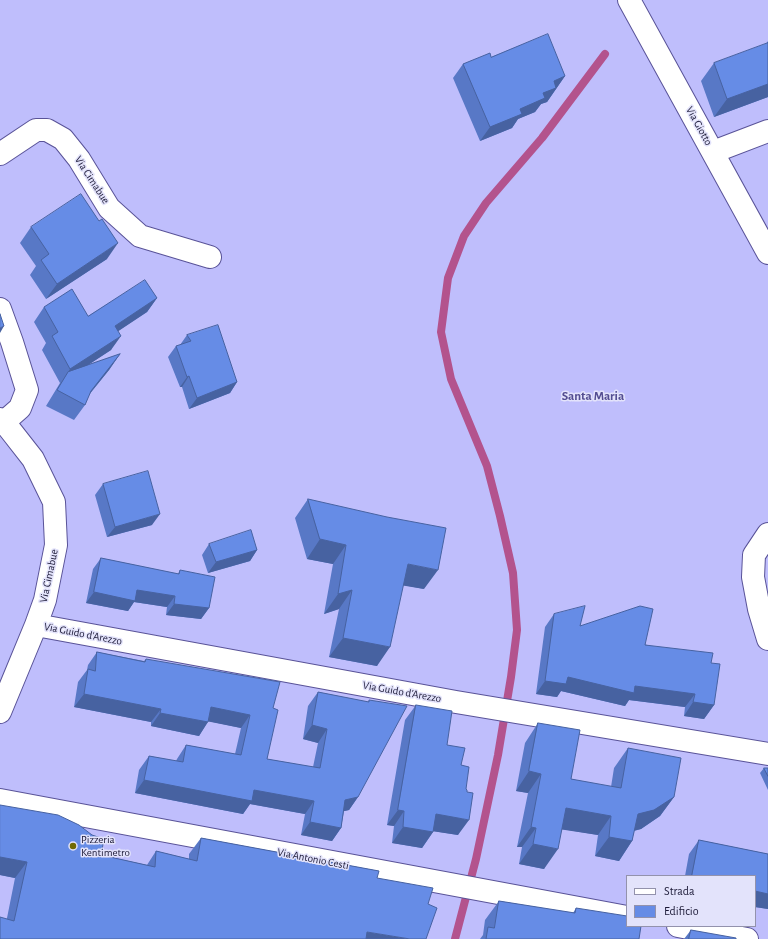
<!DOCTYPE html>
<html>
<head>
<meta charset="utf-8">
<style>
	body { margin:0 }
	#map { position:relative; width:768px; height:939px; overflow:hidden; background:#bfbefc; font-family:"Alegreya Sans",sans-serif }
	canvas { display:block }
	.legend { position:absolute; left:626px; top:875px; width:130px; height:52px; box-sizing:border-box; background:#e3e3fb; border:1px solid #9392ac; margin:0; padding:5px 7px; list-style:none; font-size:12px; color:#1b1936 }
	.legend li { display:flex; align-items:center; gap:8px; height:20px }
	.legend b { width:20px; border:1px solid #9392ac }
</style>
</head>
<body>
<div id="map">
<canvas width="768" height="939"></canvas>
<ul class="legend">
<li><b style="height:5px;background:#fff"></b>Strada</li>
<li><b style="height:11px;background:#668ce6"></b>Edificio</li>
</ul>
</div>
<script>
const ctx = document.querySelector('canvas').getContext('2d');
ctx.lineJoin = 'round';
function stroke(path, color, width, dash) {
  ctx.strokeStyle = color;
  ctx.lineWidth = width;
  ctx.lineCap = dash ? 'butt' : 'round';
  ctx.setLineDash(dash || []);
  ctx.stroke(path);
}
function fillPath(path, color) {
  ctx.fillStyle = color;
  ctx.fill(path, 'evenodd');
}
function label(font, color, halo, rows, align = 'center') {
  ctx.font = font + ' "Alegreya Sans",sans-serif';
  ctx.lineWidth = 3;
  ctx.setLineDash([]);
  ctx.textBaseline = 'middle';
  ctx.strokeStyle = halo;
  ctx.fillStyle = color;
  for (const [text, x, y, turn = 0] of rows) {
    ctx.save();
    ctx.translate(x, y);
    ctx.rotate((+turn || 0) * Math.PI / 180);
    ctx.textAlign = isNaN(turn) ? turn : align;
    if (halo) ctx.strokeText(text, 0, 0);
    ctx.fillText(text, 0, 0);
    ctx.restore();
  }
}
stroke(new Path2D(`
	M455,939L476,859L498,755L511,677L517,630L513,573L500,516L487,466L451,379L441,332L448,278L464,236L486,203L542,138L605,54`), '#b3538d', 8);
const street = new Path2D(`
	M629,0L768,253
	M713,152L768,131
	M0,154L36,130H47L63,139L79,159L109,208L140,236L210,257
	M0,309L12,342L27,390L20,408L4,422
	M0,419L4,422L33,459L54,502L56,545L45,600L36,625L0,712
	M768,534L754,555L753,577L759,609L768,639
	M36,625L456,702L768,754
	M0,800L627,917
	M678,926L747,939`);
stroke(street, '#595398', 24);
stroke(street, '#fff', 22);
fillPath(new Path2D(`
	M768,41V97L714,117L701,81L714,63L766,44Z
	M491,57L565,76L547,102L541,104L535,112L518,119L512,128L480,141L453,78L463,64Z
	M31,227L107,259L46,299L30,275L36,266L20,243Z
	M157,298L147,312L118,331L111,350L88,365L120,354L109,370L89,395L85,405L74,420L46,406L60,383L42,350L46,343L34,322L44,307L88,316Z
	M187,335L237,382L230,393L189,409L182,387H180L168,357L176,346L180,345Z
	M103,484L152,525L107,537L95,495Z
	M308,499L424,589L403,585L377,666L329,657L339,609L324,614L333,564L307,559L295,518Z
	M209,544L257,550L250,561L208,573L202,555Z
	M101,558L178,574L180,570L209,608L201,619L166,615L167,607L134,602L128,611L86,603L93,569Z
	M554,614L580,626L711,663L714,705L704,719L684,716L685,707L629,700L625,706L561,691L557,697L536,694L545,627Z
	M97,652L144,661L146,659L273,708L267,759L313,767L318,743L303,739L308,706L318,692L368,702L369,700L358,797L349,810L344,811L341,828L332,841L301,835L305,814L250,804L243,814L135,793L139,770L149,756L176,761L177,759L186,745L235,754L241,728L208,721L199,736L151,726V722L74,707L78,682L87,670L88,665Z
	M416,705L461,765L466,789L467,792L458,835L433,831V832L422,848L392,843L394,826L387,825L405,720Z
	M538,723L571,779L611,787L614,768L628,748L674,797L660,816L641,829L634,831L632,841L619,861L595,856L598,835L562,829L544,869L519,864L522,847H517L528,793L516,791L525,743Z
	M764,768H768V790L760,773Z
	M0,805L101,855L147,865L156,851L189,859V854L201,838L379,871L0,939L7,918L15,878L0,875Z
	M699,840L768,854V909L755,907V876H685L689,854Z
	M499,901L573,913L576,908L639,939H480L483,935L485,920Z
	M691,930L736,939H684Z`), '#5878c6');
fillPath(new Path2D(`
	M565,76L547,102L541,104L535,112L518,119L512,128L480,141L490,127L520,109L543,93L554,81Z
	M768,84V97L714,117L727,99Z
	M118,243L107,259L46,299L57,284Z
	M157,298L147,312L105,340L115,326Z
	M4,326L0,333V328Z
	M121,336L111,350L62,382L70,369Z
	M120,354L109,370L82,403L91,391Z
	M189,376L182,387H180L187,377Z
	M237,382L230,393L189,409L197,398Z
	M160,514L152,525L107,537L115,527Z
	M320,539L346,545L333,564L307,559Z
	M257,550L250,561L208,573L216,562Z
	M408,564L438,570L424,589L394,584Z
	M137,590L175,596L167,607L134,602L128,611L86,603L94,592Z
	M352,590L339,609L324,614L338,594Z
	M174,604L209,608L201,619L166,615Z
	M343,638L390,647L377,666L329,657Z
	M568,677L635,686L695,694L685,707L629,700L625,706L561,691L557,697L536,694L545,681Z
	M84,694L161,709L151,722L74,707Z
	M693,702L714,705L704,719L684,716Z
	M211,707L250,715L241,728L201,720Z
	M160,713L208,722L199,736L151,726Z
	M312,725L327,729L318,743L303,739Z
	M529,771L541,774L528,793L516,791Z
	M144,780L254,790L314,801L305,814L250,804L243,814L135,793Z
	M358,797L349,810L336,813L345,800Z
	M674,797L660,816L641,829L624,833L638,814Z
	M566,808L611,816L598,835L552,828Z
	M398,810L404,811L394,826L387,825Z
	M436,814L469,820L458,835L425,830Z
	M310,822L341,828L332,841L301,835Z
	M403,827L433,832L422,848L392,843Z
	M531,827L536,828L522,847H517Z
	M609,837L632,841L619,861L595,856Z
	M533,844L558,849L544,869L519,864Z
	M0,857L27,862L15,878L0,875Z
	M755,891L768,894V909L755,907Z
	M367,932L410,939H362Z`), '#4762a1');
const building = new Path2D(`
	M548,34L565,76L554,81L556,88L543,93L545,98L520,109L522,114L490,127L463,64L490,53L491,57Z
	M768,43V84L727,99L714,63Z
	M81,194L99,221L102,219L118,243L57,284L41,260L49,254L31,227Z
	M145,280L157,298L115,326L121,336L70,369L52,336L58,332L44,307L72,289L88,316Z
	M0,314L4,326L0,328Z
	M218,325L237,382L197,398L189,376L187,377L176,346L191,341L187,335Z
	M120,354L91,391L85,405L57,390L68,372Z
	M148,471L160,514L115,527L103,484Z
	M308,499L387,517L446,528L438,570L408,564L390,647L343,638L352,590L338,594L346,545L320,539Z
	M251,530L257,550L216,562L209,544Z
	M101,558L179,574L180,570L215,577L209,608L174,604L175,596L137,590L135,601L94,592Z
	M585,606L580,626L640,606L653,609L645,645L713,653L711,663L720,664L714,705L693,702L695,694L635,686L634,693L568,677L566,684L545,681L554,614Z
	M97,652L145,662L146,659L280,682L273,708L278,710L267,759L320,768L327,729L312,725L318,692L369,702V700L407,706L358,797L345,800L341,828L310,822L314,801L254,790L252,801L144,780L149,756L183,762L186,745L241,755L250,715L211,707L208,722L160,713L161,709L84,694L88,669L95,671Z
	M416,705L452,711L447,745L465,748L461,765L469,767L466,789L467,790V792L473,793L469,820L436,814L433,832L403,827L404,811L398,810Z
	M538,723L580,730L571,779L621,788L628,748L681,758L674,797L654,810L638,814L632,841L609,837L611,816L566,808L558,849L533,844L536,828L531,827L541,774L529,771Z
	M764,768H768V776Z
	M0,805L58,815L79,825L92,835L104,839L101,855L155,867L156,851L197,861L201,838L379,871L377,878L433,888L428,904L437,908L426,939H410L367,932L366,939H0V917L14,921L27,862L0,857Z
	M699,840L768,854V894L755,891V876H692Z
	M499,901L575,913L576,908L627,916V926H641L639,939H486L488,927L494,928Z
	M691,930L736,938V939H689Z`);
fillPath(building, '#668ce6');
stroke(building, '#4762a1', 1);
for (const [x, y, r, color] of [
	[73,846,4,"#716a04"]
]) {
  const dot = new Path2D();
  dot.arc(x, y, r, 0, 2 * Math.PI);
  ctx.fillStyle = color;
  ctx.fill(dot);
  stroke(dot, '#e3e3fb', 1.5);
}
label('11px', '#1b1936', '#e3e3fb', [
	["Via Giotto",699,126,61],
	["Via Cimabue",92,180,57],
	["Via Cimabue",49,576,-78],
	["Via Guido d'Arezzo",83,634,11],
	["Via Guido d'Arezzo",402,692,10],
	["Via Antonio Cesti",313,859,11]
]);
label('11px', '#1b1936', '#e3e3fb', [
	["Pizzeria",81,840],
	["Kentimetro",81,853]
], 'left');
label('bold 13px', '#534d91', '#e3e3fb', [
	["Santa Maria",593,396]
]);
</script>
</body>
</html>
